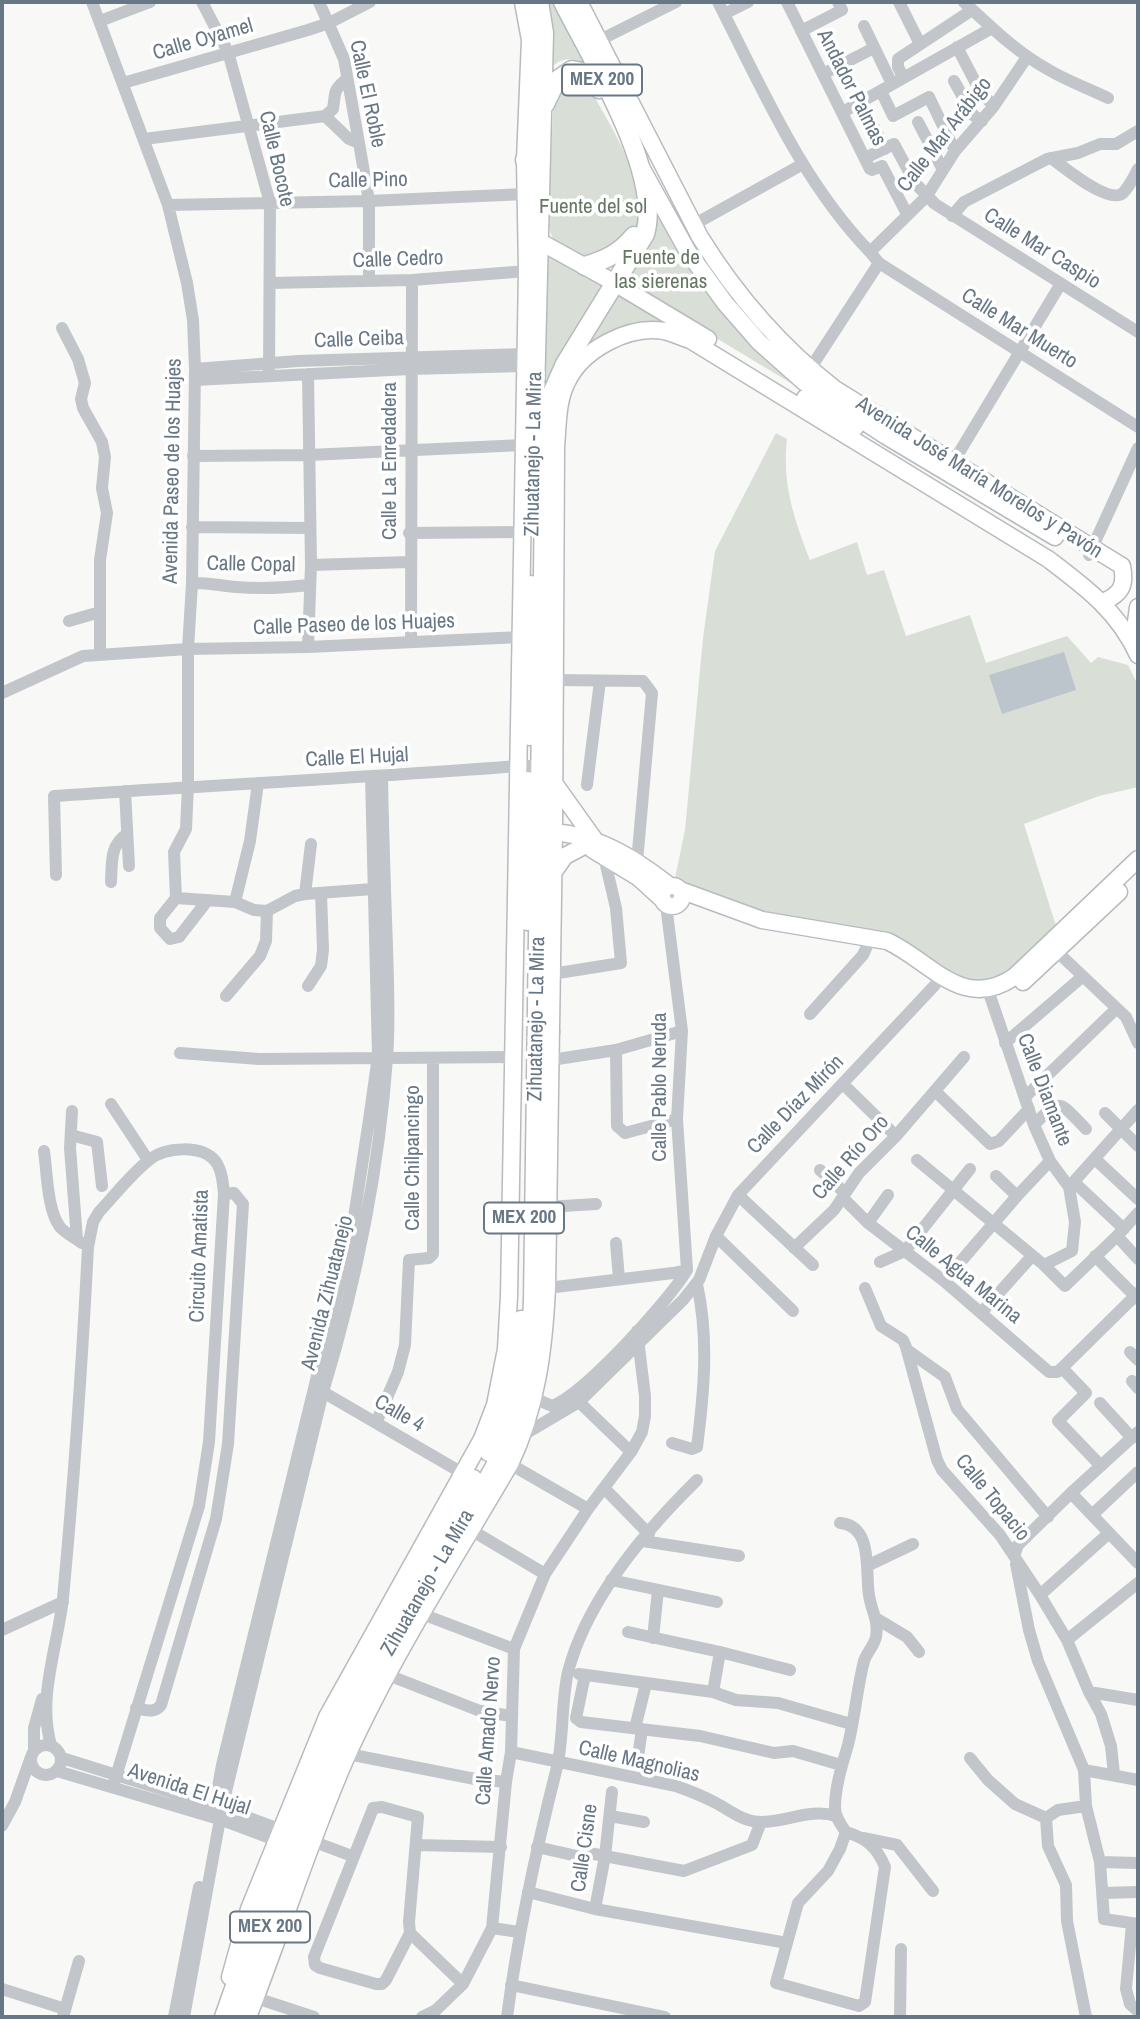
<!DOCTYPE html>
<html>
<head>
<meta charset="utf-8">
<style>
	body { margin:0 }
	#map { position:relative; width:1140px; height:2019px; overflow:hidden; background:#f8f8f6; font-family:"Archivo Narrow",sans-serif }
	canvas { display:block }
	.frame { position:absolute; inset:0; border:4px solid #687785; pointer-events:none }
</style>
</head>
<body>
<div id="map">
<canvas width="1140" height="2019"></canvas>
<div class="frame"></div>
</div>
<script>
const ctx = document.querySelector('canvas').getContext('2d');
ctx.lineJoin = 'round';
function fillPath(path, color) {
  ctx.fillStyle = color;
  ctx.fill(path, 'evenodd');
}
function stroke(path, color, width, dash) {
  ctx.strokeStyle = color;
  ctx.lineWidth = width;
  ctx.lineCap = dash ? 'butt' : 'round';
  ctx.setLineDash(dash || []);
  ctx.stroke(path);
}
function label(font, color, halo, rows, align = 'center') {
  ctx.font = font + ' "Archivo Narrow",sans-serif';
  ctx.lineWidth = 7;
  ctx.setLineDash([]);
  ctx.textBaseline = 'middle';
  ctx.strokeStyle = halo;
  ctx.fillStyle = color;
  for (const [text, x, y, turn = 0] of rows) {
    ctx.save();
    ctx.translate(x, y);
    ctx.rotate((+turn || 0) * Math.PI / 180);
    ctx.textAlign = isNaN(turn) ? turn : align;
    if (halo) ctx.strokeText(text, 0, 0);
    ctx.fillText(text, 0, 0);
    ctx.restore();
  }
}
fillPath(new Path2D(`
	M541,2H558L587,64C570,56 559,58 547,72Z
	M564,77L585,80C605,118 653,186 636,229L592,262C567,251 551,250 548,220L554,92Z
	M654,202L666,219L804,391L620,280Z
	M548,250L607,281L544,394Z
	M614,289L687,332C639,326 621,319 580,353Z
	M776,433L787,439C782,484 794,519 810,560L857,542L867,575L884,570L906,636L970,615L986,663L1067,636L1091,663L1098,657L1128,665L1138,685V787L1099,796L1024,824L1056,926L1013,969L996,980L969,984L897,938L878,931L787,921L674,883L685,830L703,638L715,551Z`), '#d9dfd7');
fillPath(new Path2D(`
	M1064,652L1076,690L1002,714L989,675Z`), '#bcc5cb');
const major = new Path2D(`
	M579,2L700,237C736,295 781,347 835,389L1122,566
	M642,169L688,252L725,303L759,342L804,382L886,436L1055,537
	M537,240L613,282L708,339
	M805,398L855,428
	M1103,602C1121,594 1126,586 1122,566
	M1133,644L1138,607
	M554,783L594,839
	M543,832C592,831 633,857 670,886
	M593,850L639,878L662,899
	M553,873L565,856L584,846
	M662 896a10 10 0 1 1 20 0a10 10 0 1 1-20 0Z
	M680,890L762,920L887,941C931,961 962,1012 1014,977L1138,859
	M1023,982L1119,892
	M230,1977L249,1909L327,1717L482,1439L495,1405L506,1349L509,1296L527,271L525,160L530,40L523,2
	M248,2017C282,1931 309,1842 346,1758C392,1656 454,1560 510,1464C537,1408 544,1349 547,1288L554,832L556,447C558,425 557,402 567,382C582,350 628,325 664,331C672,333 681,337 690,340L1048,559C1085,587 1118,611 1138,655`);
const highway = new Path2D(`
	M545,104L556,81L572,70L583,72L599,89
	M525,160L539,188
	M585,266C606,260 620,253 634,236
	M534,435L544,33L539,2
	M529,736L531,585
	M527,921L528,781
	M540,1060L550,1032
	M489,1452L512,1390L521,1320
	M224,2017L295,1817L327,1740L421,1568L473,1479
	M239,2017L302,1838L336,1752L379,1669L494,1468L514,1426L530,1359L533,1301L545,425L550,398L565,364L645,234C663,174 590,56 563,2`);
stroke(major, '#b7bbbf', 19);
stroke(highway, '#b7babd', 21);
stroke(new Path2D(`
	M92,2L168,205L187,283L193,320L195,369L192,583L188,649V786L186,829L174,852L176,898L160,918V928L170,939L179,937L207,901
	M202,2L228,52L270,203L269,375
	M319,2L344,59L359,143L369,201V281
	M718,2C762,88 802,182 870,252
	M787,2L870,169L872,170L882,166L907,214
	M899,2L920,44
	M964,2C990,26 1017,53 1049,70C1067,81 1088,88 1108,98
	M724,14L748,2
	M100,21L150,2
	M864,26L892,84
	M801,31L842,10L838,2
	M598,41L676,2
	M957,47L981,93L994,106
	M823,74L874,48
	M903,77L898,67V59L972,10
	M954,81L973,115L982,121
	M123,83L308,30L329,23L370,2
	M881,91L893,116L929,97L955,151
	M861,102L885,149
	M843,112L992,28
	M325,116L333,109C336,92 332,91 347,79
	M325,116L349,139L359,143
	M918,122L943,170
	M144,139L325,116
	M865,158L894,144L915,183L935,204L1138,332
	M1051,158C1064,167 1108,205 1123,193C1129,187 1134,177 1138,169
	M168,205L369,201L526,194
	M952,216L964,202L1047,159L1078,153L1100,144H1116L1138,131
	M693,225L803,164
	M879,263L1138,427
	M270,283L412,280L527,271
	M62,328L78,359L85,383L81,399L83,408L102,442L105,457L102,488L107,513L100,560V655
	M195,369L298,361L524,354
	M810,369L879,263L870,252L926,197L955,151L994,106L1027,57
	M308,374L311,565L308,647
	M195,380L410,369L524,366
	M193,456L309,455L523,445
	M954,461L1060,285
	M192,527L310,528
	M409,533L521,532
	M1089,555L1138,448
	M311,565L409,562
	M192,583C207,582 221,586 236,587C261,589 285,588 309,585
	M69,621L100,612
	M411,642L412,280
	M554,680L643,681L652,693L637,862
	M2,693L83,656L188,649L308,647L521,637
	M587,785L600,681
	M125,791L129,866
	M56,875L54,796C209,785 364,778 519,766H546
	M111,882C112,862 110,845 127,834
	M305,894L311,844
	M176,898L235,902L254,910L267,911L295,896L305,894L373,889
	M235,902L250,841L258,783
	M1050,945L1126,1017L1138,1043
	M552,974L621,963L616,908L604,857
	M308,986L321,966L323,950L321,893
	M988,990L1034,1125L1050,1161L1069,1187L1075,1222L1072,1251L1044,1265
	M226,996L260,956L266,941L267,911
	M810,1014L863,955L871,937
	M1005,1043L1082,977
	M616,1050L617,1126L625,1133L677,1119
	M180,1053L259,1059L515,1057
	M551,1060L616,1050L682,1031
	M843,1084L896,1136
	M935,1091L990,1144L999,1141L1029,1109
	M1025,1097L1116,1009
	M111,1104L148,1160
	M72,1111L70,1148L77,1239
	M1105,1113L1138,1146
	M1034,1125C1062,1096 1059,1102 1086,1129
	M71,1135L97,1142L102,1186
	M44,1151C47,1171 47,1210 60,1227C65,1233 75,1238 82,1243
	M1095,1159L1138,1199
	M917,1160L1044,1265L1065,1286L1117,1236L1138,1213
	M820,1170L845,1193
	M996,1176L1017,1196
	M1074,1182L1124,1229
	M1069,1187L1138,1110
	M738,1195L813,1265
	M843,1198L868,1223L944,1281L1049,1372H1057L1062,1368L1138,1293
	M547,1207L596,1204
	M868,1223L888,1195
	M716,1236L793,1311
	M1117,1236L1138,1259
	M616,1243L619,1279
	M794,1248L834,1210L859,1173L896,1136L964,1057
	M1095,1256L1138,1299
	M880,1262L905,1251L970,1169
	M944,1281L1017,1196L1050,1161
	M547,1288L673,1273L687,1270
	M865,1288L881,1326L903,1340L906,1347L937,1460L942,1470L1000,1535L1040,1595L1067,1640L1089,1692L1101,1714L1111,1746L1114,1774
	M981,1313L1032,1256
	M907,1350L945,1377L957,1409L1048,1517
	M1130,1352L1138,1360
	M1062,1368L1086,1393L1058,1421L1101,1466
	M1132,1381L1138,1388
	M316,1388L464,1474
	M534,1398L552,1406C584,1394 669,1301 687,1270L677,1119L682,1031L666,905
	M579,1402L631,1452
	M1100,1403L1132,1438
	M376,1423L398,1372L405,1345L409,1260L429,1258L433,1254V1059
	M523,1435L579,1402L683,1300L699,1280L716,1236L738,1195L935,985
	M672,1443L692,1449L697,1447C704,1392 709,1338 697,1284
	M510,1464L588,1509
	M605,1489L649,1534
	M1071,1493L1138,1563
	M1092,1515L1138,1472
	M840,1523C874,1526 865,1573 869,1595C871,1610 879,1621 876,1637C874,1646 867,1652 864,1661C857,1688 855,1717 848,1745C842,1765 835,1787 835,1808C835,1817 841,1825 846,1832L840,1849L828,1871L798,1903L776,1983L859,2006L865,2002L885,1867C877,1847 866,1838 846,1832
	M471,1530L545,1574
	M643,1541L739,1556
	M1014,1556L1018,1545L1071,1493L1138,1432
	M1016,1564L1029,1630L1038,1661L1084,1770L1086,1806L1100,1862L1104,1919L1138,1924
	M869,1565L913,1544
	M611,1580L717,1602
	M1040,1595L1108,1534
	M422,1614L514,1649
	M877,1619L907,1637L919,1652
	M2,1630L63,1602
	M628,1632L720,1652L790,1670
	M653,1638L658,1590
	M1067,1640L1138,1583
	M579,1674L713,1692L736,1700L778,1703L851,1724
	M388,1675L480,1711L511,1716
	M585,1675L576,1718L581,1722L700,1736L774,1753L793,1751L841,1765
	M713,1692L720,1652
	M1089,1692L1138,1700
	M136,1708C146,1710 154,1714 161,1705L216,1519L228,1444L243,1204L234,1193L224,1194
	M635,1728L646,1684
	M31 1760a15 15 0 1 1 30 0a15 15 0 1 1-30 0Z
	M51,1745C37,1697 58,1646 63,1598C74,1481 82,1364 88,1247L93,1222L99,1212C115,1195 131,1174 149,1160C165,1147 202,1144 216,1162C222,1171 223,1183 224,1194L209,1442L199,1506L113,1786
	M34,1751V1728L42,1699
	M511,1752L676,1786C690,1791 703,1796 716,1803C731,1811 744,1822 761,1822C786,1822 811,1808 836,1816
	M348,1754L475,1779L506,1782
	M638,1757L642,1729
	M62,1758L222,1808L287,1832
	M970,1758L988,1780L1015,1804L1046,1818
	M1084,1770L1138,1780
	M57,1771L219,1819L283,1843
	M382,1807L418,1817L409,1922L410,1933L386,1980L382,1984H376L320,1968L315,1965L314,1957L372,1811L373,1808Z
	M213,1814L222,1765L351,1237L369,1120L378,1056L371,777
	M610,1816L644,1822
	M1046,1818L1048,1846L1066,1885L1067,1921L1086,2017
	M1046,1818L1058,1810L1086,1806
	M2,1826L15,1802L31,1757
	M304,1838L352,1856
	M863,1838L897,1845L933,1891
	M416,1845L501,1847
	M537,1847L581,1857L589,1853L684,1871L752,1845L761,1822
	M1100,1862L1138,1863
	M528,1892L595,1909L787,1943
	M1103,1893L1138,1892
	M595,1909L605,1856L612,1792
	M1132,1924L1126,1989L1130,2004L1138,2011
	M492,1928L519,1932
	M410,1933L463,1984
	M511,1985L665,2017
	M2,1989L65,2009
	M256,1998L314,2017
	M63,2017L79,1961
	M174,2017L199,1887
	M184,2017L222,1808L323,1392C356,1283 379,1172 387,1058C390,1021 388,984 387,947C385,890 383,834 382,777
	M422,2017L436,2010L463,1984L492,1928L506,1782L511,1752L514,1649L545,1574L588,1509L631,1452L642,1432L645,1416V1396L637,1331
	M507,2017C518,1933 536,1850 557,1767C564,1736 561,1703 568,1672C587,1599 644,1532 697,1480
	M900,2017L901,1949`), '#c2c5c9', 12);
stroke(major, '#fff', 16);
stroke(highway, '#fff', 18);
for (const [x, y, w] of [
	[602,80,80],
	[524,1218,80],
	[270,1927,80]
]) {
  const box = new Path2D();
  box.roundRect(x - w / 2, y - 15.5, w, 31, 5);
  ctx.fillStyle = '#fff';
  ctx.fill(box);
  stroke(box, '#687785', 2);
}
label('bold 19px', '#687785', null, [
	["MEX 200",602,80],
	["MEX 200",524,1218],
	["MEX 200",270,1927]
]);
label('21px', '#687785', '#fff', [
	["Calle Oyamel",203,40,-16],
	["Andador Palmas",851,88,63],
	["Calle El Roble",367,94,78],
	["Calle Mar Arábigo",945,135,-52],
	["Calle Bocote",276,159,77],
	["Calle Pino",368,181,-1],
	["Calle Mar Caspio",1042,249,32],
	["Calle Cedro",398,260,-2],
	["Calle Mar Muerto",1019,329,32],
	["Calle Ceiba",359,340,-2],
	["Zihuatanejo - La Mira",534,454,-89],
	["Calle La Enredadera",390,461,-90],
	["Avenida Paseo de los Huajes",173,471,-89],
	["Avenida José María Morelos y Pavón",979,478,32],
	["Calle Copal",251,565,1],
	["Calle Paseo de los Huajes",354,625,-2],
	["Calle El Hujal",357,758,-3],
	["Zihuatanejo - La Mira",537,1019,-89],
	["Calle Pablo Neruda",660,1087,-90],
	["Calle Diamante",1044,1090,69],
	["Calle Díaz Mirón",796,1105,-46],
	["Calle Chilpancingo",413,1158,-90],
	["Calle Río Oro",851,1158,-49],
	["Circuito Amatista",200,1256,-88],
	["Calle Agua Marina",963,1275,39],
	["Avenida Zihuatanejo",328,1293,-76],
	["Calle 4",399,1414,30],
	["Calle Topacio",992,1498,51],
	["Zihuatanejo - La Mira",428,1583,-60],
	["Calle Amado Nervo",489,1731,-86],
	["Calle Magnolias",639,1762,13],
	["Avenida El Hujal",189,1790,18],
	["Calle Cisne",585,1848,-82]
]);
label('21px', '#667863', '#fff', [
	["Fuente del sol",593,207],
	["Fuente de",661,258],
	["las sierenas",661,282]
]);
</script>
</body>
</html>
